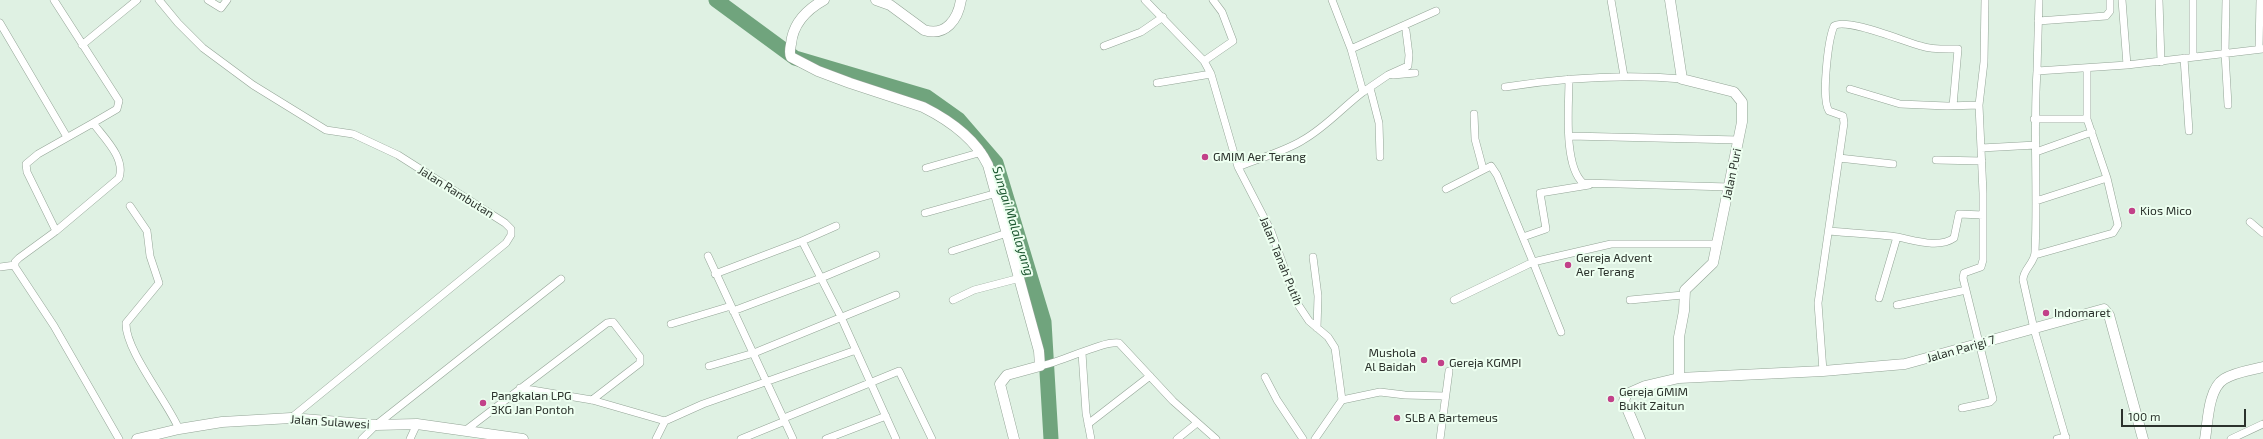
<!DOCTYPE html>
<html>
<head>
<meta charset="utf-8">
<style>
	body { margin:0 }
	#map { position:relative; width:2263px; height:439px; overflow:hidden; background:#dff1e3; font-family:"Exo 2",sans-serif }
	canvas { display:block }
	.scale { position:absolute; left:2121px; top:409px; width:125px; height:18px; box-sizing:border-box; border:2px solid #2b322c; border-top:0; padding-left:5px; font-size:12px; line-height:14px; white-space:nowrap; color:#2b322c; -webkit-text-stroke:3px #edfff0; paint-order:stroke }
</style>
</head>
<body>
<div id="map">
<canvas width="2263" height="439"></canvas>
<div class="scale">100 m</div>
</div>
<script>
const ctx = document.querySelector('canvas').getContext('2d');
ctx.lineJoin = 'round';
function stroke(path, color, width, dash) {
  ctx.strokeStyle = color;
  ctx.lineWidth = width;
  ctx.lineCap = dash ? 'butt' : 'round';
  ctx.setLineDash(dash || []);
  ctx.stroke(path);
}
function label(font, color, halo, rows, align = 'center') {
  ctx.font = font + ' "Exo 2",sans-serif';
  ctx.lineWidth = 4;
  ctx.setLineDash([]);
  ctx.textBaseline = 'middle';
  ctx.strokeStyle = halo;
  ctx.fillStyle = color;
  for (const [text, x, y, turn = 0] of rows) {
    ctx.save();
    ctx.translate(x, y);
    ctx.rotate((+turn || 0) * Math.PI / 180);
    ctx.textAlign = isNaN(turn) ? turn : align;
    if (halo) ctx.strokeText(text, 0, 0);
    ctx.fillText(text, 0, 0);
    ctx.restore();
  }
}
stroke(new Path2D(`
	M716,0L795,58L927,97L958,119L996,163L1044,322L1051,439`), '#70a47d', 15);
const street = new Path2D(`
	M54,0L119,101L117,109L93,123C104,138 126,158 119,178L56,231
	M159,0L178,23L203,48L253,85L326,130L353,134L398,155L505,223L511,229V235L506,243L291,418
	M208,0L221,8L227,0
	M1145,0L1204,61L1211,74L1238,167L1271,231L1297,303L1309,321L1328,337L1335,348L1342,400L1315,439
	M1332,0L1351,49
	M1611,0L1624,76
	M2122,0L2127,65
	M2159,0L2161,62
	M2193,0V56
	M2226,0L2225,53L2228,105
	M2038,21L2106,16L2110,11V0
	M0,23L67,137
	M82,45L137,0
	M1104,46L1141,32L1163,17
	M2259,49L2260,0
	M2184,58L2189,131
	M1204,61L1233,41L1222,12L1213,0
	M2037,71L2039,0
	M1393,75L1415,73
	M1569,79C1569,105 1563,165 1583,183L1730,187
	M1157,83L1211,74
	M1505,87C1564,78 1623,74 1682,79
	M1370,88L1379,123L1380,157
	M1850,89L1900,104L1947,106L1979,105L1983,193V260L1981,267L1964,273L1963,278L1993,399L1990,402L1962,408
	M1363,92L1388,75L1408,66L1409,55L1406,31
	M1979,105L1984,62L1985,0
	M1474,114L1475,139L1483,169
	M2034,119H2087
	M93,123L38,154L26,164L27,172L56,231L19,258L15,262V267L54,326L119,439
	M1570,136L1739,140
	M1981,148L2036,145
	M2036,152L2092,132
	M1839,158L1893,164
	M1936,160L1982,161
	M1238,167C1259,158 1284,152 1303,140C1326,127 1343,107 1363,92L1351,49L1436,11
	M926,168L982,152
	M1446,189L1491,166L1497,175L1533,262L1611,244H1717
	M2036,201L2107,178
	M130,206L147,231L150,256L159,283L126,323C125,350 167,401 179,429
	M925,213L997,193
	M2250,222L2263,233
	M836,226L802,241L841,317L896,439
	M1829,231C1850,233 1870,234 1891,236C1909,238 1937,250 1954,238L1959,214L1983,215
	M1523,237L1546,229L1540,193L1589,185
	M952,251L1007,233
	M2035,255L2113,233L2118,225L2107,178L2087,119V68
	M708,256L793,439
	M1313,257L1318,296L1317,328
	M0,267L15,265
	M715,274L802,241
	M1879,298L1897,237
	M953,300L974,290L1020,278
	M1454,300L1533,262L1561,332
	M1630,300L1683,295
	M1897,305L1966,290
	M733,311L821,278L876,255
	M671,324L731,306
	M1082,353L1086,413L1091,439
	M709,366L754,353L896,295
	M1040,366C1063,362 1101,341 1119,343L1173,401L1216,439
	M1823,371L1818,303L1844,123L1843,116L1829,111C1821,99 1828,40 1834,26C1846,17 1905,42 1921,46C1933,50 1945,49 1958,49L1953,106
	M1265,377L1277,400L1303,439
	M520,388L592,400L665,421L703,404L856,350
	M1342,400L1380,392L1405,395L1445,396
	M784,418L899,371L932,439
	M1088,424L1150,376
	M466,430L607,323L613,322L640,357V363L592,400
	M362,439L376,425L561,279
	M410,439L417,424
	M656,439L665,421
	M741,439L785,421
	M826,439L886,416
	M1177,439L1197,423
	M1440,439L1449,371
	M2057,439L2066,437
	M2066,439L2034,329L2023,280C2023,269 2035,263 2035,252C2038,192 2033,132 2037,71L2127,65L2263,49
	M2231,439L2263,424`);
const secondary = new Path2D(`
	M824,0C806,10 793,23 791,44C790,49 789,53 791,57L818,71L850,83L923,107C949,120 975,138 988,165L1039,351L1040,366L1007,375L1000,384L1014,439
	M876,0L890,5L924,30C946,37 958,19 961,0
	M1670,0L1682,79L1734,92L1742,102V122L1713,263L1685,290L1684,311L1679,337V378
	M137,439L179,429L222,422L291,418L376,425L417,424L523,439
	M1640,439L1624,401L1626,395L1629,393L1645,386L1679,378L1823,371L1905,364L2104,309L2109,315L2143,439
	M2205,439C2208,422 2208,389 2224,379C2235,372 2251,370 2263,367`);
stroke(street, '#93a496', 8);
stroke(secondary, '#93a496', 11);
stroke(street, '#fff', 7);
stroke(secondary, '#fff', 10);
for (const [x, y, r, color] of [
	[1205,157,4,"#c24189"],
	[2132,211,4,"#c24189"],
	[1568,265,4,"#c24189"],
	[2046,313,4,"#c24189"],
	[1424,360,4,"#c24189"],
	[1441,363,4,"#c24189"],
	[1611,399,4,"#c24189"],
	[483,403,4,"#c24189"],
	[1397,418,4,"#c24189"]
]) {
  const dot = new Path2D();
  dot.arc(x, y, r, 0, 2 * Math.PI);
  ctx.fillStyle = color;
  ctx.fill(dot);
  stroke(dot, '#edfff0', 1.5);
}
label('12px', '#2b322c', '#edfff0', [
	["GMIM Aer Terang",1213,157],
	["Kios Mico",2140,211],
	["Gereja Advent",1576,258],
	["Aer Terang",1576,272],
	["Indomaret",2054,313],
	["Mushola",1416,353,"right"],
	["Al Baidah",1416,367,"right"],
	["Gereja KGMPI",1449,363],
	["Gereja GMIM",1619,392],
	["Bukit Zaitun",1619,406],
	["Pangkalan LPG",491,396],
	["3KG Jan Pontoh",491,410],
	["SLB A Bartemeus",1405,418]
], 'left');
label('12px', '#2b322c', '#edfff0', [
	["Jalan Puri",1732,174,-78],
	["Jalan Rambutan",456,192,32],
	["Jalan Tanah Putih",1281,261,68],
	["Jalan Parigi 7",1961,349,-16],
	["Jalan Sulawesi",330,422,4]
]);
label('italic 13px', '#1b562f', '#edfff0', [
	["Sungai Malalayang",1013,221,73]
]);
</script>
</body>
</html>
